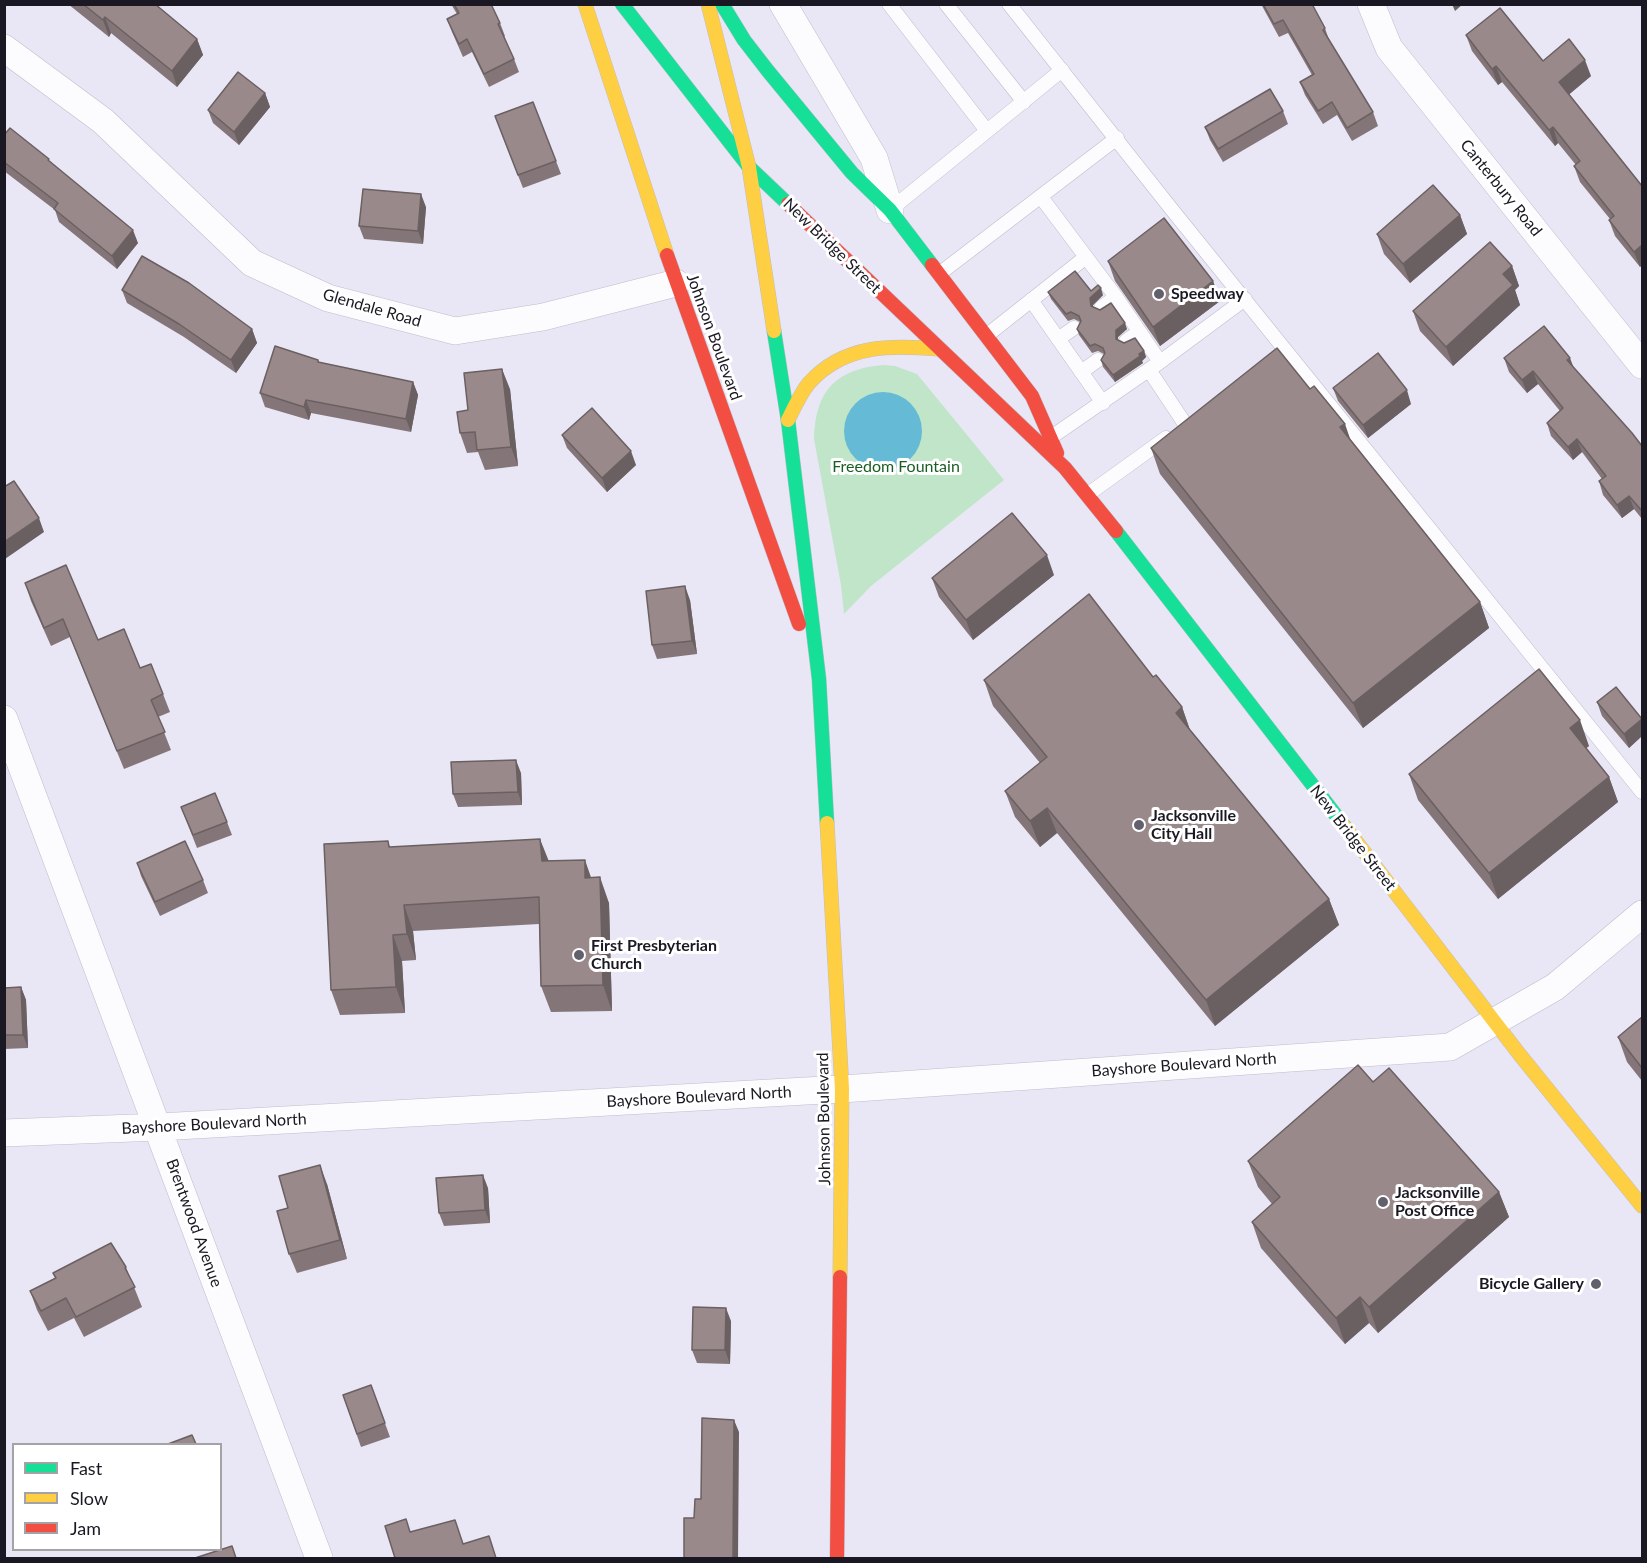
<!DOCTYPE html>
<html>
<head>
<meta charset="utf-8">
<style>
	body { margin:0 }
	#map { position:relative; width:1647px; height:1563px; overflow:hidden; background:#e9e6f6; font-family:Lato,sans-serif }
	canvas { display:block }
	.frame { position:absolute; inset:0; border:6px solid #1a1822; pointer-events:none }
	.legend { position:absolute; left:12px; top:1443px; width:210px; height:108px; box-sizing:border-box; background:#fff; border:2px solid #a3a3a7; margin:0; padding:8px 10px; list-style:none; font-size:18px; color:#1a1822 }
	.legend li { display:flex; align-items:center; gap:12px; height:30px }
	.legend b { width:30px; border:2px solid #a3a3a7 }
</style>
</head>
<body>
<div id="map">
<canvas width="1647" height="1563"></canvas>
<div class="frame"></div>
<ul class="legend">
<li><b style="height:8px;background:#16e098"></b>Fast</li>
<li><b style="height:8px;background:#ffcf43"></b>Slow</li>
<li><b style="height:8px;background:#f24e42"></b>Jam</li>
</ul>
</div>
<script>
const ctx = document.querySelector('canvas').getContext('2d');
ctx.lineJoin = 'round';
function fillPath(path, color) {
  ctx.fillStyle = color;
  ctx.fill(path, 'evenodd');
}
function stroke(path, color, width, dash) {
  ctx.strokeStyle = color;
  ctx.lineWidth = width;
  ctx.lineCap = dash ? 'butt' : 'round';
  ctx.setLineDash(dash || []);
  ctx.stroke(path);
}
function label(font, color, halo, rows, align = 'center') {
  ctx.font = font + ' Lato,sans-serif';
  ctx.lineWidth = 6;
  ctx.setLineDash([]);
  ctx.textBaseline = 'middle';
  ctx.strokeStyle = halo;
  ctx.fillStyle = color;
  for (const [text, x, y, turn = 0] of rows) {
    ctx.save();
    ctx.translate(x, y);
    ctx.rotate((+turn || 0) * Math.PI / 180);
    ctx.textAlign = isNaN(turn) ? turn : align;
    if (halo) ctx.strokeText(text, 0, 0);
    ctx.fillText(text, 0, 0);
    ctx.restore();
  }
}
fillPath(new Path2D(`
	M883,365L895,366L917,374L1004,480L871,586L844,614L841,585L814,439C815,391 836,369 883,365Z`), '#c1e5c8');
fillPath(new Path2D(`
	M844 431a39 39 0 1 1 78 0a39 39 0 1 1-78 0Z`), '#65bad5');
const lane = new Path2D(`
	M889,4L987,131
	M946,4L1024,102
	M1009,4L1173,211L1642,792
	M1041,197L1116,297L1160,362L1050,438
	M890,210L1062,70
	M939,274L1117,138
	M1031,300L1103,403
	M1101,308L1116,297
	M986,336L1086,257
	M1058,339L1074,328
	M1126,341L1139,332
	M1160,362L1245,299
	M1149,370L1185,424
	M1081,372L1098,360
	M1087,495L1166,438`);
const street = new Path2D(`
	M783,4L874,158L890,210
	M1371,4L1389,48L1642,365
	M4,48L103,121L252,263L328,298L455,331L543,317L676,283
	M4,719L319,1558
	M4,1133L159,1127L842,1089L1450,1047L1555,987L1642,914`);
const fast = new Path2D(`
	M622,4L749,167L788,204
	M722,4L744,40L768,71L852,173L890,210L932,265
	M774,331L788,420L819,679L827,823
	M1116,531L1345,827`);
const slow = new Path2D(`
	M585,4L667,255
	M708,4L749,167L774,331
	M788,420C794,408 800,394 809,383C844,344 891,345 939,349
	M827,823L842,1089L840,1277
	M1345,827L1520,1055L1642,1206`);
const jam = new Path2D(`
	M788,204L1065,468L1116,531
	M667,255L799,624
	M932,265L1032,396L1057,453
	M837,1558L840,1277`);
stroke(lane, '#bfbdc9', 15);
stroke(street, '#bfbdc9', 28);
stroke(fast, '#bfbdc9', 15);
stroke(slow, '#bfbdc9', 15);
stroke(jam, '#bfbdc9', 15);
stroke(lane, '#fcfbfe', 14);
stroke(street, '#fcfbfe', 27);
stroke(fast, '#16e098', 14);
stroke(slow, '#ffcf43', 14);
stroke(jam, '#f24e42', 14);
fillPath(new Path2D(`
	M68,4H155L197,39L203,55L177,87L111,33L109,37Z
	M451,4H491L500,23L505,36L504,37L514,59L519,72L489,87L472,52L463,57L452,32L447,19L457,14Z
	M1261,4H1312L1325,28L1329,40L1373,112L1378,126L1352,141L1337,115L1323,124L1305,95L1300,82L1312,75L1288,33L1279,37Z
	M1466,35L1591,76L1569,94L1642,186V265L1640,267L1615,236L1609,220L1610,219L1580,182L1574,166L1576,165L1558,143L1555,146L1502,82L1498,85L1472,51Z
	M265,93L270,107L239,145L213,123L208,110Z
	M1283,111L1288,124L1223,162L1210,140L1205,127Z
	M500,130L556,161L561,174L523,188Z
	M4,135L51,162L138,243L117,269L59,222L55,210L4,171Z
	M426,207L423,244L364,239L359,226Z
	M1460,215L1467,234L1410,283L1384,254L1377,234Z
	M1108,261L1213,281L1220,301L1160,346L1115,281Z
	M1512,266L1519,286L1515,290L1520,305L1453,366L1420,331L1413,311Z
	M122,290L252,329L257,343L236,373L184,337L127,303Z
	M1091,291L1103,295L1093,305V307L1127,329L1118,337V340L1144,351L1146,357L1142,361L1143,363L1115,382L1103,367L1101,360L1104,354L1098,351L1092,353L1079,335L1077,329L1080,322L1074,319L1068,321L1051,299L1048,292Z
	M1504,358L1573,367L1642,446V519L1634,509L1622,518L1603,495L1599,481L1602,479L1582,452L1573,460L1551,436L1547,423L1560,411L1538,384L1527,393L1509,372Z
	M318,360L319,362L413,382L418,395L411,432L311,413L309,420L265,407L260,393Z
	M1333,388L1411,404L1368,438L1338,401Z
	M510,389L518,466L485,470L478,452L467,453L460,433L468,410Z
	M562,435L636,465L607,492L567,448Z
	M1351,440L1480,602L1489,628L1363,728L1160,474L1151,448Z
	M1054,575L973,640L939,597L932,578Z
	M25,583L98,640L140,668L163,694L170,712L158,717L171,750L124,769L70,637L51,646L31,601Z
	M690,600L697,654L657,659L652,645Z
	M1153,677L1182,707L1190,730L1329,899L1339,925L1215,1026L1057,833L1040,847L1015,817L1005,791L1040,763L993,706L984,680Z
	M1597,702L1642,719V736L1629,748L1602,716Z
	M1589,746L1586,748L1609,777L1618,802L1498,899L1418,800L1409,774Z
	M521,773L522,805L458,807L453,794Z
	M181,807L227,822L232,835L197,848Z
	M388,841L390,847L549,861L591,878L609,903L612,1011L551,1012L541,986L539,924L413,931L416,960L402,961L405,1013L340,1015L331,990Z
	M137,863L203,880L208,893L160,916L141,876Z
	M21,987L26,1000L28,1048L4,1049V988Z
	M1642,1017V1081L1627,1062L1618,1037Z
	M1373,1082L1499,1192L1509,1217L1378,1333L1369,1323L1345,1344L1261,1248L1252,1222L1272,1204L1258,1187L1248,1161Z
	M327,1184L347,1259L297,1273L289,1254L288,1208Z
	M488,1188L490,1223L444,1226L439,1213Z
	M126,1267L142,1307L84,1337L74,1318L48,1331L37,1310L30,1291L55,1278L53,1273Z
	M731,1321L730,1364L697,1363L692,1350Z
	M371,1385L390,1437L361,1447L343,1395Z`), '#847678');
fillPath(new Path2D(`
	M1452,4H1463L1455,11Z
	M105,17L111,33L109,37L103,20Z
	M197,39L203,55L177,87L172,71Z
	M1585,60L1591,76L1565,98L1559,82Z
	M1496,66L1502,82L1498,85L1492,69Z
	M265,93L270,107L239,145L234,132Z
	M1553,127L1558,143L1555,146L1549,130Z
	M421,194L426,207L423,244L418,231Z
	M1460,215L1467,234L1410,283L1403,264Z
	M133,230L138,243L117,269L112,256Z
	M1642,245V265L1640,267L1634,252Z
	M1512,266L1519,286L1515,290L1520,305L1453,366L1446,347L1503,274Z
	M1213,281L1220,301L1160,346L1153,327Z
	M1101,288L1103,295L1093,305V313L1091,306L1090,298Z
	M1125,323L1127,329L1118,337V346L1116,339V330Z
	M252,329L257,343L236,373L231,360Z
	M1144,351L1146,357L1142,361L1143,363L1115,382L1113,375Z
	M1570,358L1575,371L1567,360Z
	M502,369L510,389L518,466L511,447Z
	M1533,371L1538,384L1527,393L1522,380Z
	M413,382L418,395L411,432L406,419Z
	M1407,390L1411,404L1368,438L1363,425Z
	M306,400L311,413L309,420L304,407Z
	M1345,424L1354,450L1340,427Z
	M1577,439L1582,452L1573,460L1568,447Z
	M631,451L636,465L607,492L602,478Z
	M1629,496L1634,509L1622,518L1617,505Z
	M39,518L44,532L5,559L4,542Z
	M1047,555L1054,575L973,640L966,620Z
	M685,586L690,600L697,654L692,641Z
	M1480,602L1489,628L1363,728L1353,703Z
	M1182,707L1191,733L1176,713Z
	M1642,719V736L1629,748L1624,734Z
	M1580,720L1589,746L1579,754L1570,728Z
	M516,760L521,773L522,805L518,792Z
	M1609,777L1618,802L1498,899L1489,873Z
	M1047,808L1057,833L1040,847L1030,821Z
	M540,839L550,864L542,861Z
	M585,860L594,886L585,878Z
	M600,877L609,903L612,1011L603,985Z
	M1329,899L1339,925L1215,1026L1206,1000Z
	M404,905L413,931L416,960L407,934Z
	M393,935L402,961L405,1013L396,987Z
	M21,987L26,1000L28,1048L23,1035Z
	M320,1165L327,1184L347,1259L340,1240Z
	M483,1175L488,1188L490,1223L485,1210Z
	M1499,1192L1509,1217L1378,1333L1369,1307Z
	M1360,1297L1369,1323L1345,1344L1336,1318Z
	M726,1308L731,1321L730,1364L725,1350Z
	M734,1420L739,1432L738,1558H734L733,1557Z`), '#6b6061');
const building = new Path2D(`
	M83,4H155L197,39L172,71L105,17L103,20Z
	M454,4H491L500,23L498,24L514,59L484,74L467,39L459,44L447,19L459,13Z
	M1263,4H1312L1325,28L1323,30L1373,112L1347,128L1332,102L1318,111L1300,82L1314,74L1283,20L1274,24Z
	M1500,8L1543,61L1569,39L1585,60L1559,82L1642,186V246V245L1634,252L1609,220L1614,216L1574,166L1580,161L1553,127L1549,130L1496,66L1492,69L1466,35Z
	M238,72L265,93L234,132L208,110Z
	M1270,89L1283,111L1218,149L1205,127Z
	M533,102L556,161L518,175L495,116Z
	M10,128L49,159L48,160L133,230L112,256L54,209L58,203L4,162V135Z
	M1433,185L1460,215L1403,264L1377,234Z
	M363,189L421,194L418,231L359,226Z
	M1164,218L1213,281L1153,327L1108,261Z
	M1490,242L1512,266L1503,274L1513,285L1446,347L1413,311Z
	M142,256L189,283L252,329L231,360L179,324L122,290Z
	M1075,271L1091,291L1098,285L1101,288L1090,298L1091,306L1100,310L1111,303L1125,323L1116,330V339L1124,343L1135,338L1144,351L1139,354L1140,356L1113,375L1101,360L1105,353L1103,348L1095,344L1090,346L1077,329L1081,321L1079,316L1071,312L1066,314L1048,292Z
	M1544,326L1570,358L1567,360L1632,433L1642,446V511L1629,496L1617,505L1599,481L1606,476L1577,439L1568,447L1547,423L1563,408L1533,371L1522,380L1504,358Z
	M275,346L318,360V362L413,382L406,419L306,400L304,407L260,393Z
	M1277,348L1310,389L1314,386L1345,424L1340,427L1480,602L1353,703L1151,448Z
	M1378,353L1407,390L1363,425L1333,388Z
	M502,369L511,447L477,450L475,432L460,433L457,412L468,410L464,373Z
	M592,408L631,451L602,478L562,435Z
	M14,481L39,518L4,542V487Z
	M1012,513L1047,555L966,620L932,578Z
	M66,565L98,640L124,629L140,668L151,664L163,694L151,700L165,732L117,751L63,619L44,628L25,583Z
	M685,586L692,641L652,645L646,591Z
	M1089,594L1153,677L1156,675L1182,707L1176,713L1329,899L1206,1000L1047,808L1030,821L1005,791L1047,757L984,680Z
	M1539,669L1580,720L1570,728L1609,777L1489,873L1409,774Z
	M1616,687L1642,719L1624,734L1597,702Z
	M516,760L518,792L453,794L451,762Z
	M215,793L227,822L193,835L181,807Z
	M540,839L542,861L585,860V878L600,877L603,985L541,986L539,897L404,905L407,934L393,935L396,987L331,990L324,844L388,841L389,847Z
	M185,841L203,880L155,902L137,863Z
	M21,987L23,1035H4V988Z
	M1642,1017V1068L1618,1037Z
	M1358,1065L1373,1082L1389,1068L1499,1192L1369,1307L1360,1297L1336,1318L1252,1222L1280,1197L1248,1161Z
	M320,1165L340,1240L289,1254L277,1211L288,1208L279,1176Z
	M483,1175L485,1210L439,1213L436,1178Z
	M111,1243L126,1267L125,1268L135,1287L76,1317L66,1298L41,1311L30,1291L56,1278L53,1273Z
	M693,1307L726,1308L725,1350H692Z
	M371,1385L385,1423L357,1434L343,1395Z
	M702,1418L734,1420L733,1557H737V1558H684V1518H694L695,1499H701Z
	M192,1435L196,1444H168Z
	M406,1519L410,1532L455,1520L463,1544L489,1536L496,1558H395L385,1526Z
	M232,1546L236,1558H195Z`);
fillPath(building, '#99898b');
stroke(building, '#6b6061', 1.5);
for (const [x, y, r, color] of [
	[1159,294,6,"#62606c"],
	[1139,825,6,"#62606c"],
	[579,955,6,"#62606c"],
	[1383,1202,6,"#62606c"],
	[1596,1284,6,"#62606c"]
]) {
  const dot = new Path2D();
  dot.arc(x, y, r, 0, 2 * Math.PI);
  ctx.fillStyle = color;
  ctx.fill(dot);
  stroke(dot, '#fff', 2);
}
label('16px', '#1a1822', '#fff', [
	["Canterbury Road",1501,188,51],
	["New Bridge Street",832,246,44],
	["Glendale Road",372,308,16],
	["Johnson Boulevard",714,337,70],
	["New Bridge Street",1353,838,52],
	["Bayshore Boulevard North",1184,1065,-4],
	["Bayshore Boulevard North",699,1097,-3],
	["Johnson Boulevard",824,1119,-91],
	["Bayshore Boulevard North",214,1124,-3],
	["Brentwood Avenue",194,1223,70]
]);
label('bold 16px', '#1a1822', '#fff', [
	["Speedway",1171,294],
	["Jacksonville",1151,816],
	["City Hall",1151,834],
	["First Presbyterian",591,946],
	["Church",591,964],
	["Jacksonville",1395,1193],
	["Post Office",1395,1211],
	["Bicycle Gallery",1584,1284,"right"]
], 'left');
label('16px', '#1a5e23', '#fff', [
	["Freedom Fountain",896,467]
]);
</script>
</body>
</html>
